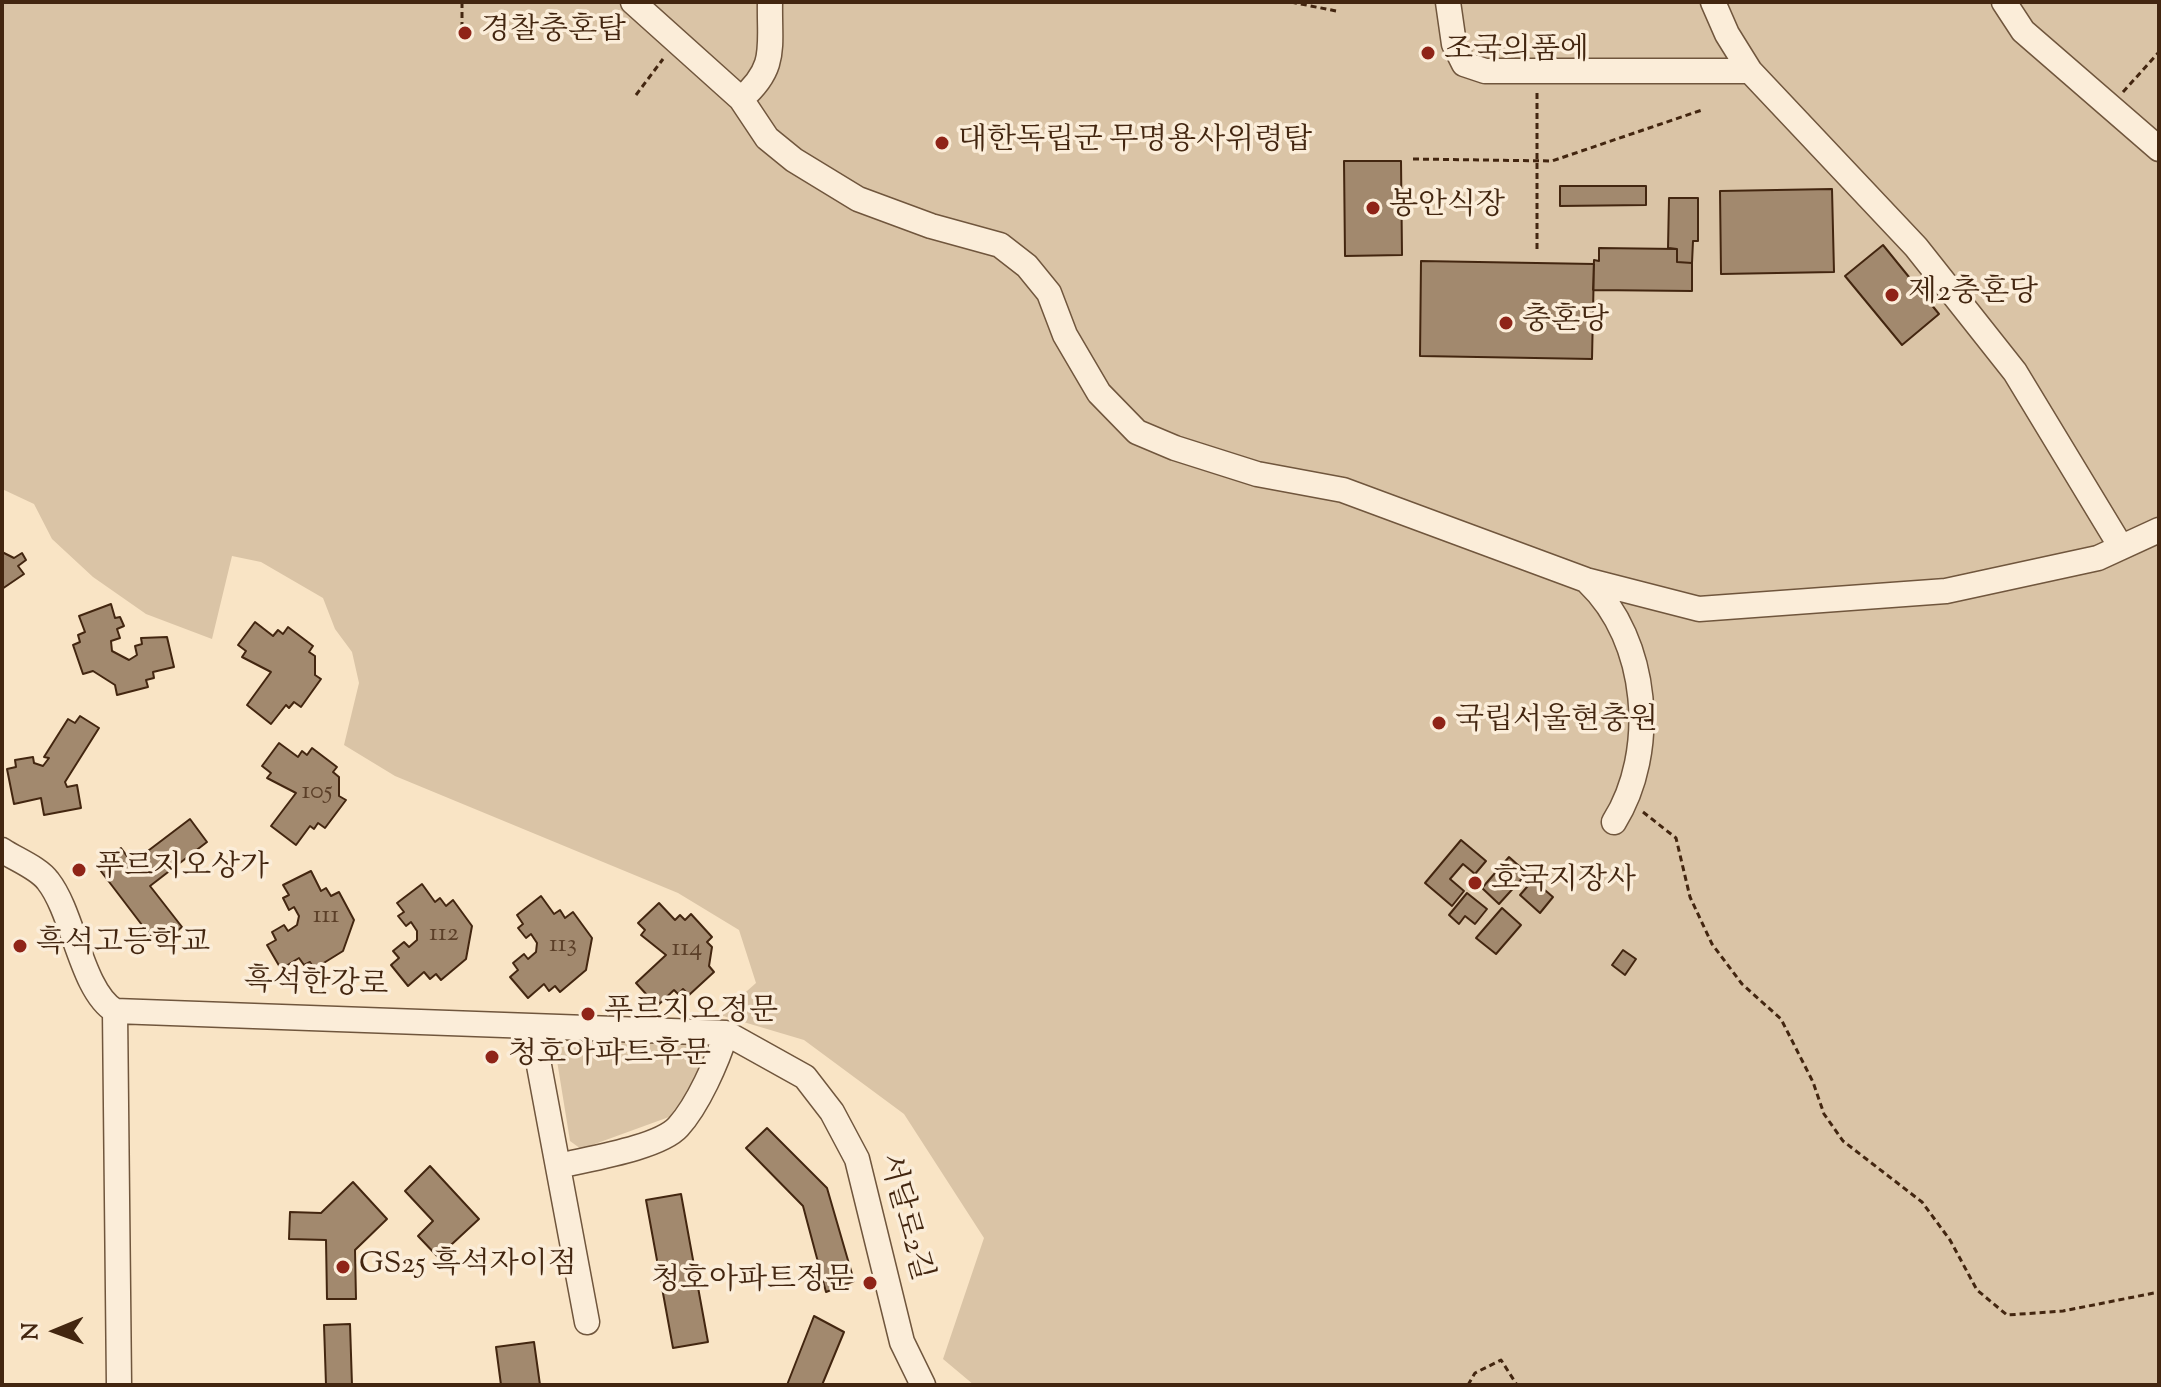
<!DOCTYPE html>
<html>
<head>
<meta charset="utf-8">
<style>
	body { margin:0 }
	#map { position:relative; width:2161px; height:1387px; overflow:hidden; background:#f9e4c5; font-family:"Sorts Mill Goudy",serif }
	canvas { display:block }
	.frame { position:absolute; inset:0; border:4px solid #432610; pointer-events:none }
	.north { position:absolute; left:16px; top:1291px; width:80px; height:80px; -webkit-text-stroke:6px #fbedd9; paint-order:stroke; rotate:269deg; font-size:22px; font-weight:700; line-height:32px; text-align:center; color:#432610 }
	.north::after { content:''; display:block; margin:auto; width:28px; height:36px; background:#432610; clip-path:polygon(50% 0,100% 100%,50% 72%,0 100%) }
</style>
</head>
<body>
<div id="map">
<canvas width="2161" height="1387"></canvas>
<div class="frame"></div>
<div class="north">N</div>
</div>
<script>
const ctx = document.querySelector('canvas').getContext('2d');
ctx.lineJoin = 'round';
function fillPath(path, color) {
  ctx.fillStyle = color;
  ctx.fill(path, 'evenodd');
}
function stroke(path, color, width, dash) {
  ctx.strokeStyle = color;
  ctx.lineWidth = width;
  ctx.lineCap = dash ? 'butt' : 'round';
  ctx.setLineDash(dash || []);
  ctx.stroke(path);
}
function label(font, color, halo, rows, align = 'center') {
  ctx.font = font + ' "Sorts Mill Goudy","Noto Serif KR",serif';
  ctx.lineWidth = 7;
  ctx.setLineDash([]);
  ctx.textBaseline = 'middle';
  ctx.strokeStyle = halo;
  ctx.fillStyle = color;
  for (const [text, x, y, turn = 0] of rows) {
    ctx.save();
    ctx.translate(x, y);
    ctx.rotate((+turn || 0) * Math.PI / 180);
    ctx.textAlign = isNaN(turn) ? turn : align;
    if (halo) ctx.strokeText(text, 0, 0);
    ctx.fillText(text, 0, 0);
    ctx.restore();
  }
}
fillPath(new Path2D(`
	M2,2H2159V1385H974L943,1359L984,1238L904,1114L804,1040L720,1015L756,983L739,930L678,893L395,776L344,745L359,683L352,652L335,629L323,598L261,562L232,556L212,639L146,614L93,577L52,539L34,504L2,489Z
	M712,1038L711,1062L669,1117L581,1149L570,1141L554,1042Z`), '#dac4a6');
const building = new Path2D(`
	M1344,161H1401L1402,255L1345,256Z
	M1560,186H1646V205L1560,206Z
	M1832,189L1834,272L1721,274L1720,191Z
	M1669,198H1698V241H1693L1692,263L1677,262V249L1668,248Z
	M1883,245L1939,314L1902,345L1845,276Z
	M1599,248L1677,249V262L1692,263V291L1593,290L1594,260L1599,261Z
	M1421,261L1594,264L1592,359L1420,356Z
	M2,552L14,558L22,553L26,560L18,566L24,574L2,589Z
	M111,604L115,618L120,617L124,626L117,629L120,638L111,641L112,651L129,660L137,655L135,646L142,644L141,638L167,637L174,667L153,672L154,678L146,680L148,687L117,695L115,685L93,671L83,674L73,645L80,642L78,635L85,632L79,616Z
	M255,622L273,636L278,630L283,634L288,627L313,646L309,652L315,656V675L321,679L301,707L294,702L289,708L286,705L271,724L247,705L271,672L242,657L246,651L238,645Z
	M80,716L99,728L65,782L67,787L77,785L81,808L44,815L41,798L14,804L7,769L16,767L15,760L33,757L34,763L43,766L49,758L44,757L68,719L75,723Z
	M279,743L298,757L302,751L307,755L312,748L337,767L333,772L339,777V796L346,800L325,828L318,823L314,829L310,826L296,845L271,826L296,793L267,778L271,773L262,766Z
	M190,819L207,842L150,886L182,927L158,946L97,866L121,848L132,863Z
	M1461,840L1486,861L1475,874L1463,864L1450,879L1464,891L1452,906L1425,883Z
	M1509,857L1527,873L1499,904L1482,888Z
	M311,871L321,891L326,888L331,896L339,892L354,920L343,951L314,969L310,962L304,965L299,958L281,969L267,945L276,940L272,932L284,925L288,931L297,925L299,916L294,907L289,910L283,898L289,895L283,885Z
	M1533,880L1553,897L1540,913L1520,895Z
	M422,884L435,902L440,898L446,906L453,900L472,926L466,959L441,980L436,974L430,979L424,972L408,986L391,965L399,958L393,951L404,942L409,947L417,940V931L411,922L406,926L398,916L404,912L397,903Z
	M1467,893L1487,909L1475,924L1465,916L1459,924L1449,915Z
	M541,896L554,914L560,910L565,918L573,912L592,938L586,970L560,992L555,986L549,991L544,984L528,998L510,977L518,970L513,963L524,954L528,959L536,952L537,943L531,934L526,938L518,928L523,924L517,915Z
	M659,903L675,920L680,915L685,920L691,914L712,937L707,942L712,947L709,966L714,972L689,995L683,989L678,994L674,990L657,1006L636,983L666,955L641,935L645,930L638,923Z
	M1502,908L1521,925L1496,954L1476,938Z
	M1623,950L1636,959L1625,975L1612,965Z
	M767,1128L827,1188L854,1281L826,1292L803,1206L746,1148Z
	M430,1166L479,1219L438,1257L418,1236L433,1221L405,1191Z
	M353,1182L387,1219L355,1250L356,1299H327L326,1240L289,1239L290,1212L321,1213Z
	M681,1194L708,1342L673,1348L646,1200Z
	M814,1316L844,1332L822,1385H787Z
	M350,1324L352,1385H326L324,1325Z
	M534,1342L540,1385H501L496,1347Z`);
fillPath(building, '#a2896e');
stroke(building, '#432610', 2);
const minor = new Path2D(`
	M633,2L741,99L767,138L794,160L858,199L931,226L1000,245L1027,266L1049,293L1065,335L1099,393L1137,432L1175,448L1257,474L1343,490L1586,580L1699,609L1946,591L2098,558L2159,530
	M1448,2L1454,44L1464,64L1485,71H1750L1916,247L2015,372L2121,547
	M1713,2L1727,34L1750,71
	M2004,2L2023,31L2159,149
	M741,99C778,67 769,47 770,2
	M1588,582C1649,640 1658,752 1614,822
	M2,850C15,859 39,868 48,881C74,914 81,990 115,1011L726,1033L805,1077L832,1112L857,1159L902,1342L923,1385
	M115,1011L119,1385
	M532,1028L587,1322
	M559,1166C587,1159 659,1148 678,1127C698,1105 717,1062 726,1033`);
stroke(minor, '#70563d', 27);
stroke(new Path2D(`
	M462,2V25
	M1291,2L1336,11
	M2123,92L2159,52
	M636,95L663,59
	M1413,159L1552,161L1702,110
	M1537,249V92
	M1643,812L1676,838L1690,897L1712,944L1742,984L1781,1019L1813,1082L1824,1114L1843,1141L1922,1202L1950,1240L1977,1290L2007,1315L2063,1311L2159,1292
	M1468,1385L1475,1373L1501,1360L1517,1385`), '#432610', 3, [6, 4]);
stroke(minor, '#fbedd9', 24);
for (const [x, y, r, color] of [
	[465,33,8,"#8f2418"],
	[1428,53,8,"#8f2418"],
	[942,143,8,"#8f2418"],
	[1373,208,8,"#8f2418"],
	[1892,295,8,"#8f2418"],
	[1506,323,8,"#8f2418"],
	[1439,723,8,"#8f2418"],
	[79,870,8,"#8f2418"],
	[1475,883,8,"#8f2418"],
	[20,946,8,"#8f2418"],
	[588,1014,8,"#8f2418"],
	[492,1057,8,"#8f2418"],
	[343,1267,8,"#8f2418"],
	[870,1283,8,"#8f2418"]
]) {
  const dot = new Path2D();
  dot.arc(x, y, r, 0, 2 * Math.PI);
  ctx.fillStyle = color;
  ctx.fill(dot);
  stroke(dot, '#fbedd9', 3);
}
label('26px', '#5b3f28', null, [
	["105",317,794],
	["111",326,918],
	["112",444,936],
	["113",563,947],
	["114",687,951]
]);
label('30px', '#432610', '#fbedd9', [
	["경찰충혼탑",481,33],
	["조국의품에",1444,53],
	["대한독립군 무명용사위령탑",958,143],
	["봉안식장",1389,208],
	["제2충혼당",1908,295],
	["충혼당",1522,323],
	["국립서울현충원",1455,723],
	["푸르지오상가",95,870],
	["호국지장사",1491,883],
	["흑석고등학교",36,946],
	["푸르지오정문",604,1014],
	["청호아파트후문",508,1057],
	["GS25 흑석자이점",359,1267],
	["청호아파트정문",854,1283,"right"]
], 'left');
label('30px', '#432610', '#fbedd9', [
	["흑석한강로",316,986,2],
	["서달로2길",903,1218,75]
]);
</script>
</body>
</html>
